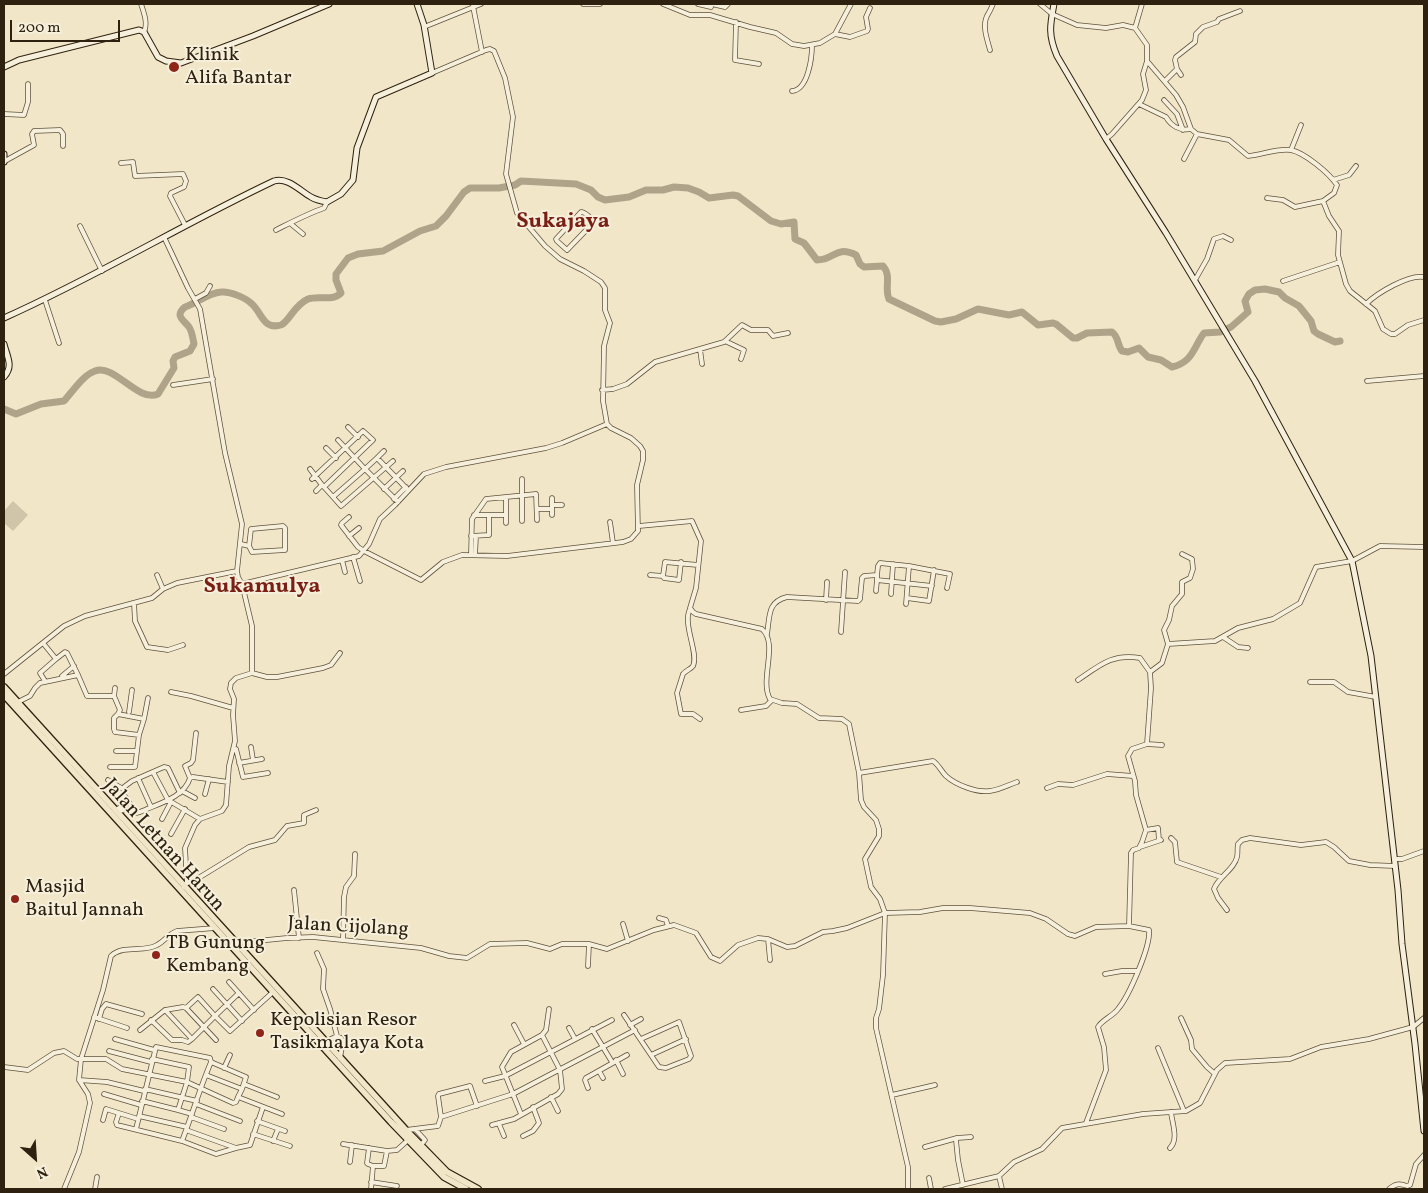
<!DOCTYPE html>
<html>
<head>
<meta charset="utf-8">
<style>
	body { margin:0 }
	#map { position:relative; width:1428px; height:1193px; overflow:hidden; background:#f1e7c8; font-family:Vollkorn,serif }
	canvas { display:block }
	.frame { position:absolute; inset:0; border:5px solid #2f210f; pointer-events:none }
	.north { position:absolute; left:10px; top:1133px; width:50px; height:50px; -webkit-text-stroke:4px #f6efdb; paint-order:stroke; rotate:154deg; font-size:14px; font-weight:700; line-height:20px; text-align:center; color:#2f210f }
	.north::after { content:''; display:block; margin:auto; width:18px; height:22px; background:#2f210f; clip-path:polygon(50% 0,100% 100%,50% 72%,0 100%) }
	.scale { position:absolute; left:10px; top:20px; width:110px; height:22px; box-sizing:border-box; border:2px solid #2f210f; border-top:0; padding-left:6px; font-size:15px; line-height:18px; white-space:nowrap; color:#2f210f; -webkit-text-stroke:4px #f6efdb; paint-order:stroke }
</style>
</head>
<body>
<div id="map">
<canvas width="1428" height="1193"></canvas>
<div class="frame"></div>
<div class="north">N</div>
<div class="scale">200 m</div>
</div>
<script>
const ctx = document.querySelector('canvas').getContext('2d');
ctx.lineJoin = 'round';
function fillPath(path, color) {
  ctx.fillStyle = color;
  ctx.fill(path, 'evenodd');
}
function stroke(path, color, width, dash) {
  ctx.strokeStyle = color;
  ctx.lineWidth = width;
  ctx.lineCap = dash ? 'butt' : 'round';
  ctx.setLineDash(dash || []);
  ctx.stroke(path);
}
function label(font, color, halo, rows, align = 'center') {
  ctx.font = font + ' Vollkorn,serif';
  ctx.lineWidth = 4;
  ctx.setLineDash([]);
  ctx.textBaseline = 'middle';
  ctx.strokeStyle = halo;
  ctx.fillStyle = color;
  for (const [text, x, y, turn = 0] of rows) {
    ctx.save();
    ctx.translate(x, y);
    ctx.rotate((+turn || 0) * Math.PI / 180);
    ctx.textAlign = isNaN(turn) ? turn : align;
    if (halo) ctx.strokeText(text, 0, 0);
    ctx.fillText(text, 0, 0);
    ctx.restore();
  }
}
fillPath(new Path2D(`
	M13,501L28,515L13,531L4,523V511Z`), '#d0c5a9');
stroke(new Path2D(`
	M4,409L16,414L41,404L64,401C73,391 83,375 95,371C114,363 138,403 158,394L174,368L173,361L175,357L190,351L194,344C193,339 192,331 189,327C184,320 174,316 185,307C197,303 208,293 221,292C230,291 246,298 252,304C262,313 263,330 281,325C289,322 294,305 308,299C319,295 332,302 341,293L336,280V274L348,258L358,254L383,251L420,231L436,226L446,216L464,192L470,188H499L515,185L521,181L576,184L591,190L598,197L605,200L629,197L646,190H663L674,187L688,188L699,192L709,198L733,195L738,196L771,221L781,224L794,222L795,239L804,243L817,260C835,260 835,245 856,255L860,264L864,267L883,266C892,276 884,288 889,299L935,321L941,322L956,319L978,309L1009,315L1022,312L1038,325L1053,323L1056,324L1073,338H1077L1087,333L1112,332C1119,337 1117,345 1122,351L1128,352L1139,348L1148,357L1161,360L1172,367C1193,362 1193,348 1204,333L1220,332L1231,327L1248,312L1245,301L1249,294L1255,290L1265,289L1279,292L1285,298L1299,306L1311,321L1314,331L1318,334L1335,342L1340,341`), '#afa489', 7);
const street = new Path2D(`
	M141,4C144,13 148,23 144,32
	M583,4H600
	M663,4L690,15H710L750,27L776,33L792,44L804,46L820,43L835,34L851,4
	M698,4L711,7
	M712,4L725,7L728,4
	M1040,4L1052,14L1077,25L1106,28L1123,25L1135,28L1147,45V61L1176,95L1183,107L1191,129L1197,134L1229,140L1248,156C1262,155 1277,148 1291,150C1305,153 1329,173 1337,185L1334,193L1323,201L1329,216L1339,231L1338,255L1346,284L1350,291L1375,311L1383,329L1391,334H1395L1408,325L1424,320
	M473,6L482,52
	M736,22L735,60L759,64
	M424,27L481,4
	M1135,28L1142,4
	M835,34L850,37L867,31L868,29L866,17L870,8
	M990,50C987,39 982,26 987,16C990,11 991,9 993,4
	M1177,69L1175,60L1176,57L1195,42L1196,34L1203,27L1217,22L1219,19L1240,11
	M1165,81L1177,69L1181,75
	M792,91C808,90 812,58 812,45
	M1164,100L1177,114L1183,130
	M1139,104L1166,117C1171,126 1180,131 1191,129
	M4,114L24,115L28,102V84
	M1106,139L1112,134L1142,100L1146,90L1143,74L1147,61
	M1291,150L1301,125
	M1184,159L1197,134
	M5,161L34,145L32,134L34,131L60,130L63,134V146
	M121,163L133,162L135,176L183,174L186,181L184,187L171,193L170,196L185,225
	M1333,180L1349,175L1356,166
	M1267,198L1283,200L1295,207L1323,201
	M581,212C585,212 593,219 593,223L567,250L557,241L556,239Z
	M291,224L303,234
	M80,226L102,271
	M276,230C292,222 307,214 324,208L327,202
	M164,237L188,288L200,309L225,453L242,524L237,571L238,577L242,584L359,556L369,544L380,519L395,505L424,474L446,467L546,448L562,443L607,424
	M1195,280L1207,259L1214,239L1223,236L1231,240
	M1283,281L1340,262
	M195,299L206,293L210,286
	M45,300L59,343
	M1366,304C1377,293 1409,274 1424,277
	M725,341L744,350L741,359
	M700,349L702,364
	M1367,381L1424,376
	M173,385L213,379
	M602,390L613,389L627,384L655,362L724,342L742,325L751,330H768L773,336L788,333
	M348,427L358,437
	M338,440L365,469L333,497L341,506L393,461
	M326,448L336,458
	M377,458L384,451
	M310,469L322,485
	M312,479L363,431L373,440L324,487L322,485L316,491
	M522,479V521
	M324,487L333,497
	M384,489L403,471
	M506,497V523
	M552,498V515
	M394,499L406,487
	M398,502L365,469L377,458L408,490
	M552,505H562
	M537,509H552
	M474,515H506
	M349,517L342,523L341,525L358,547L364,551L421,580L443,562L462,555L507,556L623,542L631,539L638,531L637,485L643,460V451L640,446L631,438L611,428L607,424L603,401L604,346L610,323L605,310V288L601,282L584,271L560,259L545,246L517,213L506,174L513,117L505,78L494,51L490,49L486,50L432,73
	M610,522L613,543
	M639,526L692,521L701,541L696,588L690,608L693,612L696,614L762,629C779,644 759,680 770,699L782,703L797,704L819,718L842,719L849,724L859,773L861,800L864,807L876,820L879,829V836L865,859L871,887L880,899L885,913L883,975L879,1009L876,1018V1028L908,1167V1189
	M349,536L359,528
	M471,536L489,535V516
	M241,544L249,546L252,552L285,550V528L283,526L251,529L249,546
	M471,554L472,519L486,499L536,494L537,520
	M1182,554L1192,559L1193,569L1190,578L1182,582V594L1172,606L1169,620L1164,630L1168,644L1215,641L1238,628L1273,619L1300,603L1316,567L1352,561L1380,546L1424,547
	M475,555L476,536
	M353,557L360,581
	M342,560L345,572
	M157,575L163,589
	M650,575L663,576L665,562L698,565
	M877,575L878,566L880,563L909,566L950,574L947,588
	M663,576L664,578L679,580L681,562
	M876,591L877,580
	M891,594L893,564
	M907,598L929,601L934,570
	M826,600L827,582
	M134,603L135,621L147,647L168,650L183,645
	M906,604L909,566
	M690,609C682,624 699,653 693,666C691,669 685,671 683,674L677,693L681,714H693L700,719
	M841,632L845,572
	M767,634C770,616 767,602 787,597L858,601L860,599L862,578L864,576L877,575V580L932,586
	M1223,637L1238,647L1248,648
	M43,643L56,659L65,652L67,653L78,675
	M252,673L267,677H277L323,668L331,665L340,653
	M4,674L64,626L85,616L152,598L163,589L177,583L237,571
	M62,676L74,666
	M1078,680C1100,665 1113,653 1140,658L1150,672
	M45,681L40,673L56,659
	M1310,682H1334L1348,692L1376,697
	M171,692L191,696L233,708
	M114,696L115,688
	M18,702L30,696L35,688L40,683L78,675L87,696H114L120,710L118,714L144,719L139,735L135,767H110
	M741,710L766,706L772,700
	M129,712L132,690
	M118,714L114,718V729L115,732L139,735
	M144,719L148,698
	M1147,744L1162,745
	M251,747L253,760
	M236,749L243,777L268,773
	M116,751H137
	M239,763L262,759
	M153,772L168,800L200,819
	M859,773L933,761C939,765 941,771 946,776C956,785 977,793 990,791C999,790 1008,785 1017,782
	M138,778L151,807
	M190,778L185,766L191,763L193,760L196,733
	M108,780L123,789
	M1047,788L1058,784L1073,785L1107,774L1133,776
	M182,791L195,798
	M205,794L209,779
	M115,810L121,807L124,795
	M135,811L124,795V787L132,781L164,767L168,768L180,793
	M117,812L126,809L136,813L140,812C157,804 184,798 190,778L193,777L228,782
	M162,819L171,802
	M1146,830L1158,828L1159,840
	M171,834L185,809
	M1171,838L1175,842L1177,862L1221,877
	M1140,847L1161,840
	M1394,859H1402L1424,851
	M187,883L192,882L249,847L275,840L287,826L304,823V815L316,810
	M184,887L187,882L185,848L195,825L200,819L222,811L226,805L229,766L235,741L233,715L234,699L230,689L231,683L236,678L252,673V626L242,584
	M294,890L299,938
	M1227,910L1218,898L1214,889C1219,876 1234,870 1237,857C1238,853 1237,849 1238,844L1242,840L1250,838L1301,845L1326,842L1334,847L1349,861L1370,865L1395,866
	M659,918L666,920L668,926
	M623,924L628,941
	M343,939L344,897L346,887L354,876L355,854
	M768,939L770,960
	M236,943L287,938L313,937L421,948L449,956L467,958L490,944L527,943L550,949L562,944H589L607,949L654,930L674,925L696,933L711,957L720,961L738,945L758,938L768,939L787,947L795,946L823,932L833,931L847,928L885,913L920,912L943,908H970L1030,913L1046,919L1068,934L1075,936L1096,927L1129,926
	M317,953L324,969L323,989L330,1009L337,1036
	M588,966L589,944
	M1105,974L1122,971H1137
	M229,982L254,1010
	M213,989L242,1021
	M186,1008L198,997L215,1016L239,993
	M165,1010L183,1007L186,1008L216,1040
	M624,1015L659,1067L666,1068L689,1059L691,1056L679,1022L641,1039
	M94,1017L127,1028
	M1181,1018L1191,1040L1192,1049L1207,1067L1215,1074
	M99,1019L102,1009L106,1004L142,1014
	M151,1020L172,1040H182L188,1042L192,1039
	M514,1025L524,1044
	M630,1025L641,1019
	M569,1028L575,1039
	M592,1029L612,1062
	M140,1030L165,1010L192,1039L215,1016L230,1031L273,992
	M115,1039L154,1050
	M325,1042L337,1036L341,1038L343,1041L340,1058
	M1158,1048L1184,1111
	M109,1051L151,1062
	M651,1055L686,1039
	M152,1059L189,1067L187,1082L178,1110L192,1114
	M616,1060L623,1074
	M211,1062L246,1077L242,1089
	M4,1067L28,1070L54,1053L64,1051L77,1059H106L122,1069L187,1082L233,1103L236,1102L238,1097L282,1114
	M224,1068L230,1055
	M599,1071L603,1078
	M206,1075L242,1089L238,1097
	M79,1080L107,1082L144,1091
	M485,1081L505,1076L612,1020
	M244,1084L277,1097
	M588,1088L585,1080L586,1078L627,1055
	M145,1089L197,1101
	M104,1094L141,1105
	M892,1095L935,1085
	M551,1097L558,1111
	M142,1101L178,1110
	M196,1104L240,1121
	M119,1113L116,1122L117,1125L182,1141L216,1154L236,1148L186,1130
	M521,1114L502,1067L511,1052L542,1035L546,1030L549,1009
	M139,1116L187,1127
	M191,1117L224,1129
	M441,1117L438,1096L439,1094L470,1086L477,1106
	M103,1120L106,1109L138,1119
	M257,1121L285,1131
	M1086,1123L1106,1070L1104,1047L1098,1027C1102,1020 1113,1016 1118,1009C1129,996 1151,946 1149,930L1129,926L1131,853L1133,850L1139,848L1142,842L1146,830L1136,795L1135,781L1128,756L1132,749L1147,744L1151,688L1150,672L1162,663L1168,644
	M499,1124L504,1136
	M492,1125L514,1119L558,1094L562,1089L560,1070L542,1035
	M136,1129L156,1047L210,1058L211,1062C200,1088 192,1115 182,1141
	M415,1129L425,1140L421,1145
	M406,1130L438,1126L441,1117L513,1094L635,1030
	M253,1134L290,1146
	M523,1136L533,1131L539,1123L533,1107
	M956,1140L958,1160L963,1185
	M273,1141L278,1129
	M343,1144L387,1151
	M925,1147L957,1138L971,1137
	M236,1148L250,1145L263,1107
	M369,1148L367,1163L368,1164L373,1166
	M1170,1148C1179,1139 1172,1123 1171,1112
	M350,1162L352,1145
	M999,1176L1002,1189
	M929,1178L931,1189
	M371,1182L397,1186
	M64,1189L79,1152L90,1103L88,1094L79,1080L81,1059L103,990L111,956C124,944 144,953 157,945C165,941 168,934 177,931L215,928
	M95,1189L97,1177
	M371,1189L373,1166H384L387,1151L397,1150L408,1140
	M945,1189L999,1176L1014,1162L1042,1149L1062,1128L1143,1114L1186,1111L1200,1103L1217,1070L1225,1063L1290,1059L1321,1047L1369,1039L1413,1027L1424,1018
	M1389,1189C1395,1184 1399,1183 1407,1186L1410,1185L1416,1164L1424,1155`);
const secondary = new Path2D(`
	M1054,4C1050,25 1048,35 1057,56L1106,139L1166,233L1255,381L1352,561L1371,656L1398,890L1402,944L1415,1044L1424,1131
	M4,67L19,60L139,30L144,32L158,57L166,61L181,63L253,36L329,4
	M4,154V162
	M4,318C96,277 183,224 274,181C288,177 300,191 311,197C316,200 321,201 327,202L341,194L353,180L357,148L376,97L432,73L424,25L417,4
	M4,344C7,357 14,366 4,377`);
const primary = new Path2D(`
	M4,687L406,1130L447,1172L478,1189
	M4,695L391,1122L444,1177L466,1189`);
stroke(street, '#60523d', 5.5);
stroke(secondary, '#2f210f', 7);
stroke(primary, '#2f210f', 8);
stroke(street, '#f6efdb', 4);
stroke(secondary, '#f6efdb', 5);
stroke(primary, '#f1e7c8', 5.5);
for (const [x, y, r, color] of [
	[174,67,6,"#8f2418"],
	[15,899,5,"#8f2418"],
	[156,955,5,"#8f2418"],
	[260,1033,5,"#8f2418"]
]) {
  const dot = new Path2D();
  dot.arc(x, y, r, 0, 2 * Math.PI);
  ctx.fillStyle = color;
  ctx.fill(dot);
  stroke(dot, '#f6efdb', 2);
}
label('20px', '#2f210f', '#f6efdb', [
	["Klinik",185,56],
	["Alifa Bantar",185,79],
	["Masjid",25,888],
	["Baitul Jannah",25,911],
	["TB Gunung",166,944],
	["Kembang",166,967],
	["Kepolisian Resor",270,1021],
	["Tasikmalaya Kota",270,1044]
], 'left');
label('20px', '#2f210f', '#f6efdb', [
	["Jalan Letnan Harun",163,846,48],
	["Jalan Cijolang",348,928,3]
]);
label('bold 22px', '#7a1f14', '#f6efdb', [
	["Sukajaya",563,223],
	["Sukamulya",262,588]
]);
</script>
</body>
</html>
